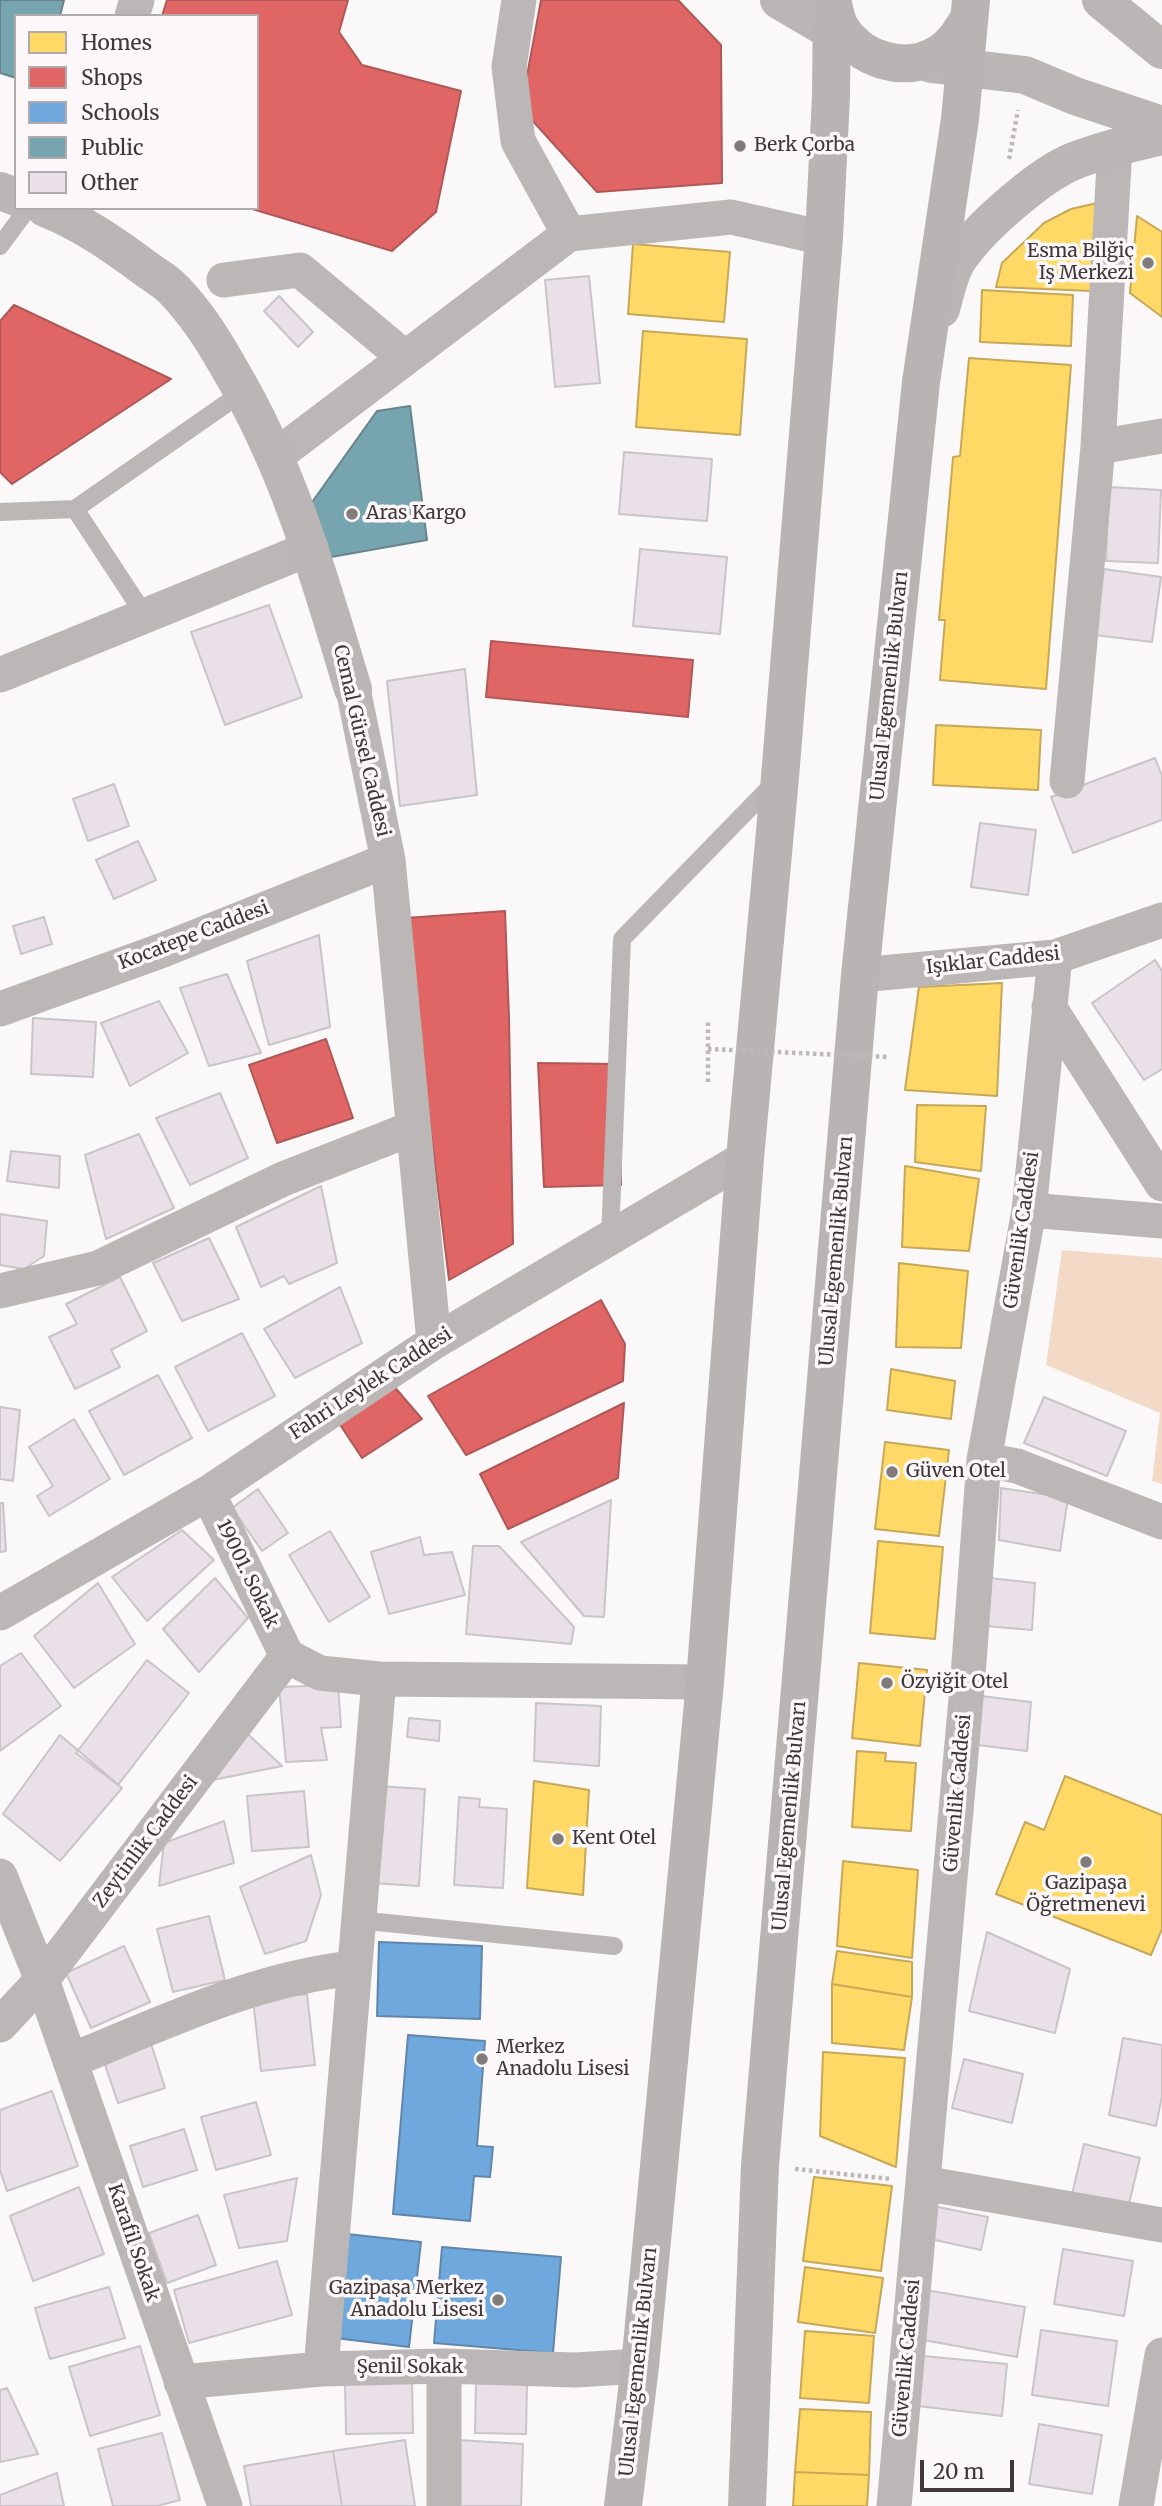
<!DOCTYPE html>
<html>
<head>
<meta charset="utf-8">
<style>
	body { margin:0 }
	#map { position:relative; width:1162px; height:2506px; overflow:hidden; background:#fbf8f9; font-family:Merriweather,serif }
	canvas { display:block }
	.legend { position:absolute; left:14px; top:14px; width:245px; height:196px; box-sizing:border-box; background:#fcf7f8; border:2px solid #b1aaac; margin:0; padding:9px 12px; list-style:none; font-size:21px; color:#413739 }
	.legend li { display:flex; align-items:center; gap:14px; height:35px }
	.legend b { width:35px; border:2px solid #b1aaac }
	.scale { position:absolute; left:920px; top:2460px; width:94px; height:32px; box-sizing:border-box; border:4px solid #413739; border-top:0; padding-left:9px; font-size:21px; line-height:24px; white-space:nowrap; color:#413739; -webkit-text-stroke:5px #fcf7f8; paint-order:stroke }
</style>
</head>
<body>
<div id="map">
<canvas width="1162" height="2506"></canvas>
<ul class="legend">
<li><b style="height:19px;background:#ffd966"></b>Homes</li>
<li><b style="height:19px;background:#e06666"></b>Shops</li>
<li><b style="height:19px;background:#6fa8dc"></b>Schools</li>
<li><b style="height:19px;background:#76a5af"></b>Public</li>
<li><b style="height:19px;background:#eae1e8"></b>Other</li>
</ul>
<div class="scale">20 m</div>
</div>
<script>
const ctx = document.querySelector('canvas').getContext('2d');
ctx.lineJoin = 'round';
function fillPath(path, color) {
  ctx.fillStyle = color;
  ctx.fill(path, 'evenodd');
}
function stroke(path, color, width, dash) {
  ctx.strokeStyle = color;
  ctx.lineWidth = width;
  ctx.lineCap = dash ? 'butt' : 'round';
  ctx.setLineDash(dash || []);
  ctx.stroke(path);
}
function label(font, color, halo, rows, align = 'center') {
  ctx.font = font + ' Merriweather,serif';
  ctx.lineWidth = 7;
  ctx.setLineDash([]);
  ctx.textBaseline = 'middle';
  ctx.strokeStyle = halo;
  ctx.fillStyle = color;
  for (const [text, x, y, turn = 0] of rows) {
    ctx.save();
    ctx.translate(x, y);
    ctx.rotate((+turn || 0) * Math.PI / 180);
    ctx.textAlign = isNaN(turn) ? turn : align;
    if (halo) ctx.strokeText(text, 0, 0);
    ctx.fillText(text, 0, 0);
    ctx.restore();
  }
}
fillPath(new Path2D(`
	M1062,1250L1162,1258V1484L1152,1481L1160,1413L1046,1365Z`), '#f3dac6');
const homes = new Path2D(`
	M1097,203L1092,291L996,287L1002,263L1044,223L1071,209Z
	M1137,216L1162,232V317L1130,293Z
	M633,244L730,252L724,322L628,314Z
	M982,290L1073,295L1071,346L980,342Z
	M643,331L747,339L740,435L636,427Z
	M969,358L1071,365L1046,689L940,680L945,620H939L953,457L960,456Z
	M936,725L1041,730L1038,790L933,785Z
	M1002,983L997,1096L905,1090L919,987Z
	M917,1105L986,1106L981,1171L915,1162Z
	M905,1166L979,1179L969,1251L902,1247Z
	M899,1263L968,1271L961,1348L896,1347Z
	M891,1369L955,1381L951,1419L887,1410Z
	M885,1442L949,1450L939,1536L875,1529Z
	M878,1541L943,1547L935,1639L870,1633Z
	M859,1663L927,1670L920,1746L852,1738Z
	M857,1751L886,1753L885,1761L916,1763L911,1831L852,1827Z
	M1065,1776L1162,1815V1929L1151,1955L996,1894L1025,1822L1044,1830Z
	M534,1781L589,1790L583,1895L527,1888Z
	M843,1861L918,1870L912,1958L837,1946Z
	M837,1951L912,1962V1997L832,1984Z
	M832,1984L912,1997L904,2050L832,2043Z
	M823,2052L905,2058L896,2167L820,2136Z
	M814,2177L892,2186L881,2271L803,2261Z
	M805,2267L883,2278L875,2333L798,2322Z
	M805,2331L874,2336L869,2403L800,2398Z
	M800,2409L871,2412L869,2475L795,2472Z
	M795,2472L869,2475L867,2506H793Z`);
fillPath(homes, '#ffd966');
stroke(homes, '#c6a858', 2);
const shops = new Path2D(`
	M167,0H348L339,32L362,65L461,91L436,212L392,251L249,208H257V16H162Z
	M541,0H678L721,45L722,183L597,192L521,108Z
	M14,305L171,379L12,484L0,472V321Z
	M491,641L693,660L688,717L486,697Z
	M505,911L509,1018L513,1244L449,1280L405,918Z
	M326,1039L353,1118L277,1143L249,1065Z
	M538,1063L618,1064L621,1185L544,1187Z
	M601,1300L625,1344L623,1381L466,1455L428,1396Z
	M392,1384L422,1419L362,1458L337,1420Z
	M624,1403L618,1478L508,1529L480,1474Z`);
fillPath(shops, '#e06666');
stroke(shops, '#b05858', 2);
const schools = new Path2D(`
	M379,1942L482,1946L480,2019L377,2016Z
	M408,2035L485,2041L477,2146L493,2147L490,2177L474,2176L470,2221L393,2214Z
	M347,2234L421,2242L409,2347L335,2338Z
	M442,2247L561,2257L553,2353L434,2343Z`);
fillPath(schools, '#6fa8dc');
stroke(schools, '#6186ab', 2);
const public = new Path2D(`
	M0,0H64L60,16H16V78L0,73Z
	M410,406L427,540L331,557L310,505L377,411Z`);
fillPath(public, '#76a5af');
stroke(public, '#66848c', 2);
const building = new Path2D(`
	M589,276L600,383L555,387L545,280Z
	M279,296L313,332L298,347L264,311Z
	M624,452L712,459L707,521L619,514Z
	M1109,487L1161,490L1158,563L1106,561Z
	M640,549L727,557L720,634L633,626Z
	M1104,569L1161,577L1152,642L1095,635Z
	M269,605L302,697L225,725L191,632Z
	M465,669L477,795L400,806L387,681Z
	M1155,758L1162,776V820L1073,853L1051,797Z
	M114,784L129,826L88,841L73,799Z
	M980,823L1036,830L1028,895L971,887Z
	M138,841L156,880L114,899L96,860Z
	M44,917L52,944L21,954L13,926Z
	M319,935L330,1027L269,1045L247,961Z
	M1155,960L1162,971V1069L1144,1080L1092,1003Z
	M227,974L261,1053L209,1066L180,988Z
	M159,1001L188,1053L130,1086L101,1023Z
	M33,1018L96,1022L93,1077L31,1074Z
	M220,1093L248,1158L190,1185L156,1118Z
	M139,1134L174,1208L106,1239L85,1155Z
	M11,1151L60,1156L59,1188L7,1181Z
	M321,1186L337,1263L289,1284L284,1276L261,1287L236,1227Z
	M0,1214L47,1221L44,1256L24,1269L0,1265Z
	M209,1238L239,1299L182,1321L153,1263Z
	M120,1277L147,1331L111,1350L120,1367L75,1389L49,1337L77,1324L66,1304Z
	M340,1287L362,1343L295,1378L264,1329Z
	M242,1333L275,1396L208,1431L175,1367Z
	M158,1375L192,1438L124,1475L89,1411Z
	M1044,1397L1126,1431L1107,1476L1024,1443Z
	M0,1407L20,1410L13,1481L0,1479Z
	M74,1419L110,1479L49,1516L37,1496L53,1486L29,1447Z
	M1001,1488L1068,1498L1060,1551L999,1540Z
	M258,1489L288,1533L262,1551L232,1508Z
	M611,1500L604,1617L584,1616L521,1542Z
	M0,1503H3L6,1551L0,1552Z
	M182,1530L214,1560L147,1621L112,1577Z
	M330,1531L370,1597L329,1622L289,1555Z
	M420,1537L424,1555L452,1552L465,1595L389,1614L371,1552Z
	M473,1546H499L574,1627L571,1644L466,1634Z
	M215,1578L248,1618L199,1672L163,1629Z
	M989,1578L1035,1583L1032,1630L985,1626Z
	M98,1583L135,1644L74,1688L34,1636Z
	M21,1653L61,1706L0,1751V1666Z
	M147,1660L189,1693L118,1785L76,1753Z
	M338,1685L341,1727L321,1728L327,1760L286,1762L279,1687Z
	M981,1696L1031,1702L1027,1751L977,1745Z
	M536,1703L601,1706L599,1766L534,1761Z
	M409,1718L440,1721L439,1741L407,1737Z
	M237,1724L282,1766L213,1780Z
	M60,1735L122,1788L60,1861L3,1814Z
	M378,1786L425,1789L419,1886L372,1883Z
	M304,1791L309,1847L252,1851L247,1796Z
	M459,1797L480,1799L479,1807L507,1809L503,1888L454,1885Z
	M224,1821L234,1863L159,1886L164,1843Z
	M311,1855L321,1895L306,1941L265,1954L240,1887Z
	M209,1916L225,1980L173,1992L157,1929Z
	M987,1932L1070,1969L1055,2033L969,2011Z
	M124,1946L150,2002L91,2028L66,1973Z
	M307,1994L315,2065L261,2071L253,2000Z
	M1123,2038L1162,2045V2096L1156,2126L1109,2115Z
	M150,2040L165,2088L118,2103L102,2056Z
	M964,2059L1023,2074L1012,2123L952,2108Z
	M52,2091L78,2166L7,2191L0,2170V2110Z
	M256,2102L271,2155L216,2170L201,2117Z
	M184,2129L197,2170L143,2187L130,2146Z
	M1084,2144L1140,2158L1128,2208L1072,2194Z
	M297,2178L287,2241L239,2248L224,2195Z
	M79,2187L104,2254L33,2281L10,2216Z
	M933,2206L988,2217L981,2250L926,2238Z
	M198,2215L216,2265L167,2283L149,2233Z
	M1063,2249L1133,2261L1124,2316L1054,2304Z
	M277,2261L292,2315L189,2343L174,2290Z
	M109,2287L125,2338L50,2359L35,2308Z
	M926,2290L1025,2307L1017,2357L918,2339Z
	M1041,2330L1117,2341L1108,2406L1032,2395Z
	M140,2346L160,2415L90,2436L69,2367Z
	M923,2356L1007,2364L1002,2416L918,2406Z
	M412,2380L413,2433L346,2434L345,2381Z
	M476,2383L527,2384L526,2434L475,2433Z
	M7,2388L38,2454L0,2462V2390Z
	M1039,2424L1102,2435L1092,2494L1029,2484Z
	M162,2433L180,2500L157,2506H113L98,2449Z
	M405,2440L415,2506H342L333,2451Z
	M458,2440L523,2444L521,2506H455Z
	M333,2451L342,2506H251L244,2466Z
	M57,2473L64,2506H0V2495Z`);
fillPath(building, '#eae1e8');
stroke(building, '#c8c4c8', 2);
stroke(new Path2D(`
	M1009,159L1018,110
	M708,1082V1020
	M795,2169L891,2179`), '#bcb9b8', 4.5, [3.5, 3.5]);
stroke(new Path2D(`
	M0,246L28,208
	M75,509L243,392
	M0,512L75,509L146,617
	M610,1238L622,939L775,782
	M358,1920L614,1946`), '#bab7b6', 18);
stroke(new Path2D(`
	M519,0L509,67L518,141L569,234
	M132,16L137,0
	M224,280L300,270L404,357
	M1098,447L1162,436
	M276,456L569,234L731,217L824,238
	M0,675L311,548
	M353,689L388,860L434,1342
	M1067,781L1098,447L1115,147
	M860,975L1055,957L1162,920
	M1049,1007L1162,1184
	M0,1009L163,950L388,860
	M1029,1210L1162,1221
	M0,1291L98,1268L283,1179L413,1128
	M984,1460L1017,1466L1162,1522
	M208,1493L287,1656
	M0,1613L208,1493L434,1342L745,1158
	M287,1656L320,1673L379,1679L705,1682
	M0,1876L42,1980L225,2506
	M0,2025L42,1980L287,1656
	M70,2061C163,2023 253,1979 354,1968
	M923,2183L1162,2225
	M321,2369L379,1679
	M181,2382L321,2369L444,2366L576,2370L640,2366
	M444,2506V2366
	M894,2506L968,1676L984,1460L1029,1210L1055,957
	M1136,2506L1162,2355`), '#bab7b6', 35);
stroke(new Path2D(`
	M779,0L854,44
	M1101,0L1162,50
	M931,64L1025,75L1075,96L1162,125
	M0,191L16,197
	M45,208C81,222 114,245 145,268C154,275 166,281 174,290C198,315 215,343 232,373C290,471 320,580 353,689
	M941,309C946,291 950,269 962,254C983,225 1041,174 1074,161C1102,150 1132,143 1162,136`), '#bab6b6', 38);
stroke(new Path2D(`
	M833,4C835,11 836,19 839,25C858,60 906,75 940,53C953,45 960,33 968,20
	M623,2506L640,2366L705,1682L745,1158L780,777L824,238L831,96L832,0
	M747,2506L760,2165L860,975L921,382L960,119L971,0`), '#b7b4b3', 38);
stroke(new Path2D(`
	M708,1049L888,1057`), '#bcb9b8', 4.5, [3.5, 3.5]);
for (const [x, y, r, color] of [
	[740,146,7,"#827b7c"],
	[1148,263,7,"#827b7c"],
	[352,514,7,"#827b7c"],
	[892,1472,7,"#827b7c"],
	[887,1683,7,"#827b7c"],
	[558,1839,7,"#827b7c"],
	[1086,1862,7,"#827b7c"],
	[482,2059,7,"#827b7c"],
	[498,2300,7,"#827b7c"]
]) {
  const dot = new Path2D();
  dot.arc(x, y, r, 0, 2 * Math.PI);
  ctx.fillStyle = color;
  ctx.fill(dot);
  stroke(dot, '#fcf7f8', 2.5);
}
label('19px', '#413739', '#fcf7f8', [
	["Berk Çorba",754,146],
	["Esma Bilğiç",1134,252,"right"],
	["Iş Merkezi",1134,274,"right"],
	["Aras Kargo",366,514],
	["Güven Otel",906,1472],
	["Özyiğit Otel",901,1683],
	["Kent Otel",572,1839],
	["Gazipaşa",1086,1884,"center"],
	["Öğretmenevi",1086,1906,"center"],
	["Merkez",496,2048],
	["Anadolu Lisesi",496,2070],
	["Gazipaşa Merkez",484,2289,"right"],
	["Anadolu Lisesi",484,2311,"right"]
], 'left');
label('19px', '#413739', '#fcf7f8', [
	["Ulusal Egemenlik Bulvarı",890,686,-84],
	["Cemal Gürsel Caddesi",361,741,77],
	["Kocatepe Caddesi",194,936,-21],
	["Işıklar Caddesi",993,961,-6],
	["Güvenlik Caddesi",1022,1230,-82],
	["Ulusal Egemenlik Bulvarı",837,1251,-85],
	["Fahri Leylek Caddesi",371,1384,-33],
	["19001. Sokak",247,1574,64],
	["Güvenlik Caddesi",958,1793,-85],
	["Ulusal Egemenlik Bulvarı",790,1816,-85],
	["Zeytinlik Caddesi",146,1842,-53],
	["Karafil Sokak",133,2243,71],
	["Güvenlik Caddesi",907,2358,-85],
	["Ulusal Egemenlik Bulvarı",639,2362,-84],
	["Şenil Sokak",410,2368]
]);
</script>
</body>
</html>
